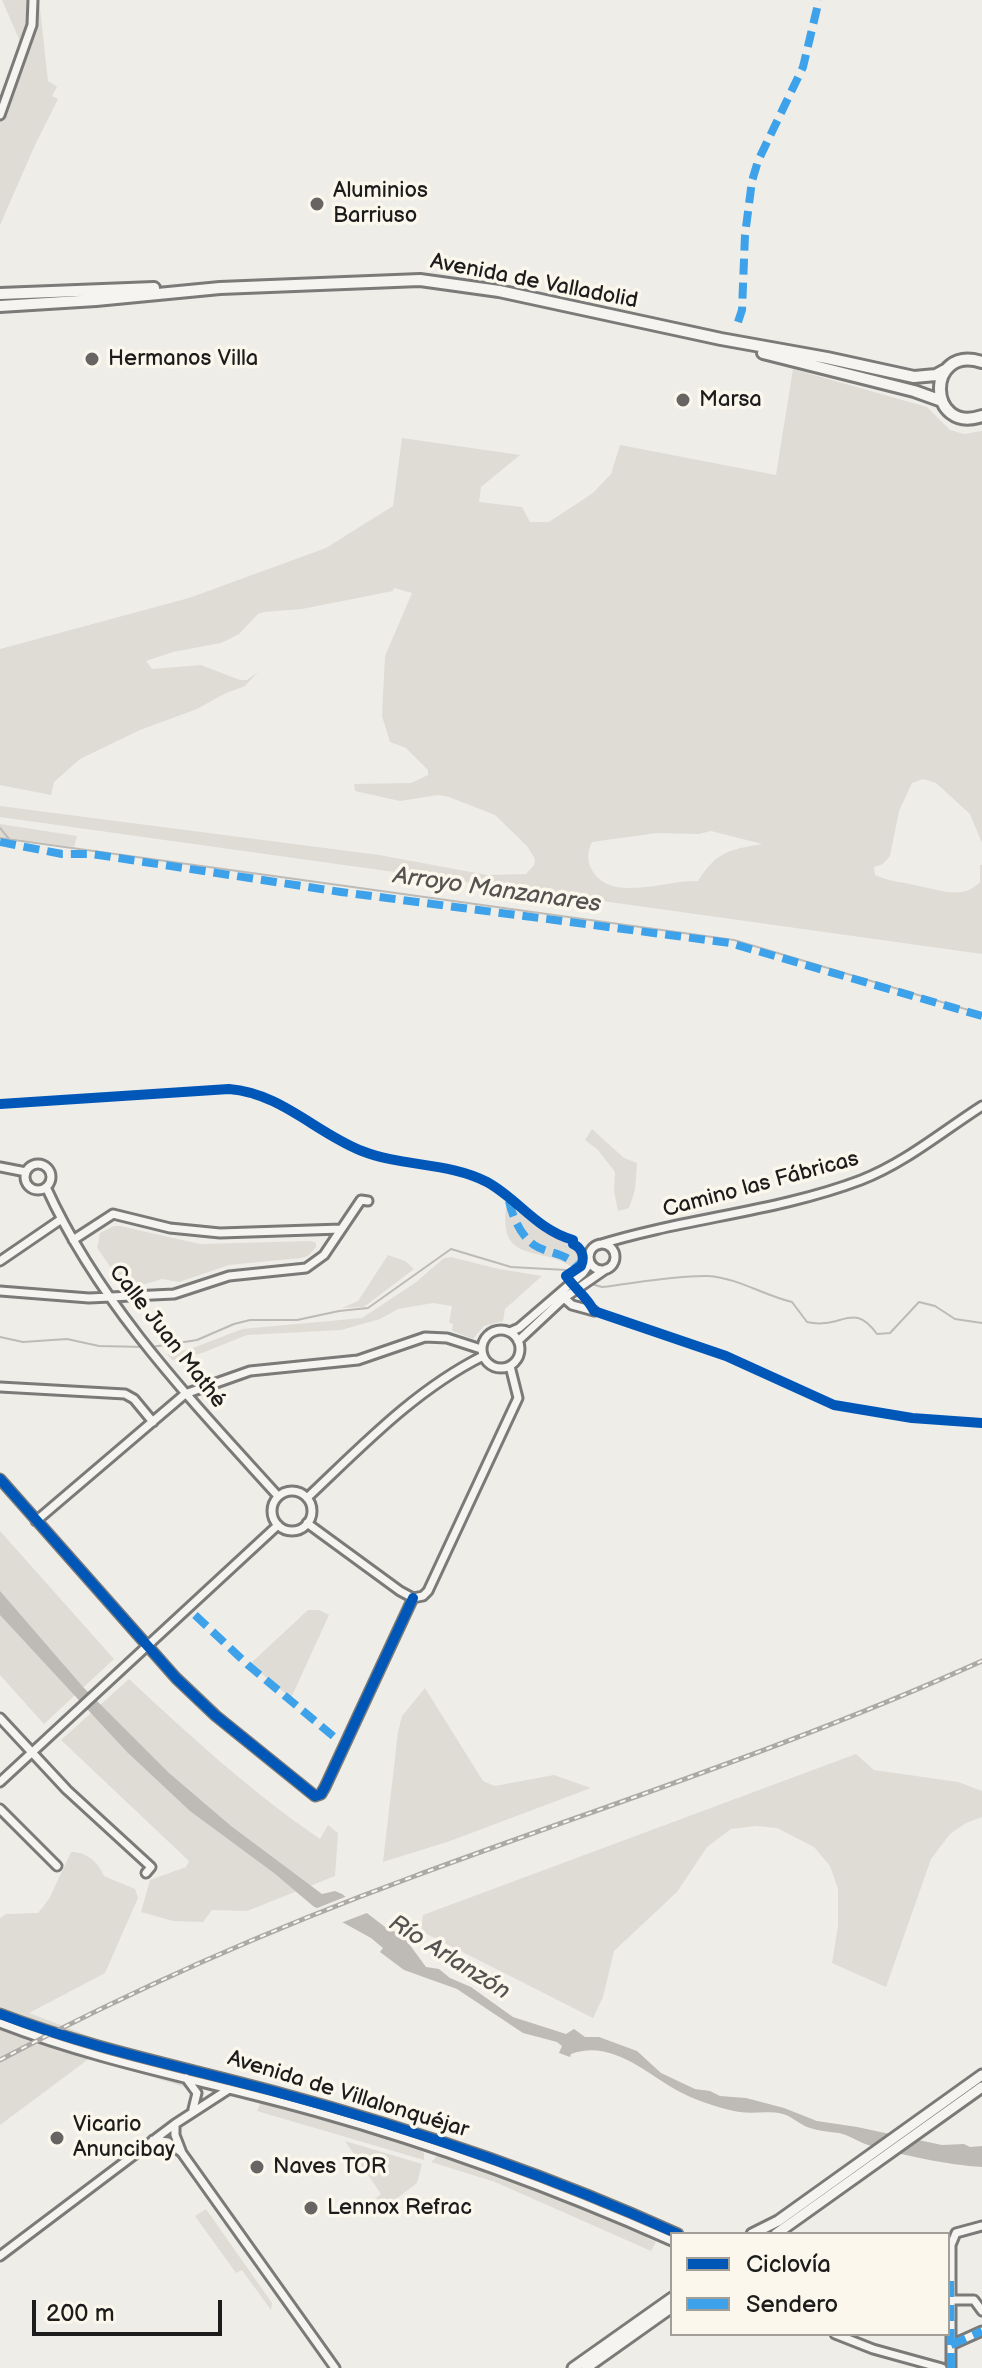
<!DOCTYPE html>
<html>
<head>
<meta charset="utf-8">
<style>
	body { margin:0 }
	#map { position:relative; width:982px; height:2368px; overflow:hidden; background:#eeede8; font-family:"Balsamiq Sans",sans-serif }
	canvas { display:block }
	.legend { position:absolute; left:670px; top:2232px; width:280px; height:104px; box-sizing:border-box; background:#fbf7ec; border:2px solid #a29f99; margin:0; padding:10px 14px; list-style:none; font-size:24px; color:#1c1c1c }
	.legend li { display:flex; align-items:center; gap:16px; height:40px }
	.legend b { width:40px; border:2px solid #a29f99 }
	.scale { position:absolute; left:32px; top:2300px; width:190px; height:36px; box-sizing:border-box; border:4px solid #1c1c1c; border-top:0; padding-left:10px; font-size:24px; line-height:28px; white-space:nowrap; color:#1c1c1c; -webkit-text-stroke:6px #fbf7ec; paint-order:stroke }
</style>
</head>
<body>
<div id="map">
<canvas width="982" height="2368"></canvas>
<ul class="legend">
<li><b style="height:10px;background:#0057b8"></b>Ciclovía</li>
<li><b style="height:10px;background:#3da2ea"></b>Sendero</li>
</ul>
<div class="scale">200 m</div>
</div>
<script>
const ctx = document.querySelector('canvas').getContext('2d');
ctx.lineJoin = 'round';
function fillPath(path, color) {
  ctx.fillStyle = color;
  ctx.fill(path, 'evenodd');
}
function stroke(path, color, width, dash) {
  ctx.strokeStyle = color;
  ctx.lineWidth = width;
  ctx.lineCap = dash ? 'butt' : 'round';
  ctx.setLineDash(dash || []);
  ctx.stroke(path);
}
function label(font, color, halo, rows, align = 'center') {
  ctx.font = font + ' "Balsamiq Sans",sans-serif';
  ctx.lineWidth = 7;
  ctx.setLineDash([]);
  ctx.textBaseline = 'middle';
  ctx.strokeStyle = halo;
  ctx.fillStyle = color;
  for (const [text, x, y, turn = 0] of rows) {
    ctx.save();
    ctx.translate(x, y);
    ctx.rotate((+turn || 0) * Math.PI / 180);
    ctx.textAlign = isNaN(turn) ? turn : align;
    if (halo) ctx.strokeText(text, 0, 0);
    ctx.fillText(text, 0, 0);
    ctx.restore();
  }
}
fillPath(new Path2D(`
	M2,0H39L48,81L57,87L52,96L58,99L35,145L0,225V104L18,51L19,39Z
	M793,369L927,407L950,430L964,434L982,431V843L970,814L936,783L923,779L912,783L899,811L890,856L883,864L874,867L875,875C889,882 904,882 919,886C940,890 963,900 980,882V865H982V954L0,817V806L379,855L487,875L526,874L534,865L535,859L527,846L495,815L449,797L438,795L400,801L355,791L354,784L411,783L428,775V770L406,748L390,742L382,716L385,656L412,593L394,588L393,591L302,609L264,612L258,614L239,634L221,643L173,652L146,661L152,669L201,665L240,680H247L258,672L245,686L224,694L197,709L140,730L80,759L54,782L51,795L0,785V649L189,598L326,548L393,506L402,438L520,455L481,487L479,502L522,507L530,522H549L593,493L611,474L620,445L776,475ZM711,831L762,844C729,850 717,851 698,881C666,879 607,906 590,866C587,858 588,850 592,842L657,833L699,834Z
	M0,824L77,836L74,847L0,837Z
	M592,1129L624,1158L637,1163L635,1190L629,1208L618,1211L614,1191L615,1172L598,1150L585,1140Z
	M511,1203L539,1227L578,1249C584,1258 580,1265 573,1271L572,1267C540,1245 499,1265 506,1207Z
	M114,1226H120L200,1244L311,1241L316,1243V1247L308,1256L301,1258L229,1265L179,1282L162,1279L138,1286L114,1272L97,1248L100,1233Z
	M388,1255L405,1261L414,1269L364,1307L342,1308L358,1301Z
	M451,1257L499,1269L542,1276L505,1309L503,1321L484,1326L473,1339L452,1331L453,1324L449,1323L452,1306L433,1303L398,1309L380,1319L341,1330L247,1335L202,1353L172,1360L167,1354L193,1348L242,1329L362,1318L415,1283L444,1258Z
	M0,1531L114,1659L44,1724L0,1675Z
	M308,1610H319L329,1615L291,1698L250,1664Z
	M129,1679C190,1736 251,1792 320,1839L328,1825L338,1833L335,1876L247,1911L212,1910L203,1922L173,1921L141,1912L150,1880L186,1867L189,1861L61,1740Z
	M425,1688L483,1781L495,1786L554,1775L591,1788L450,1841L383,1862L398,1732L402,1716Z
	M856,1754L874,1770L958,1782L982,1791V1817L966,1823L950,1834L931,1859L886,1987L832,1963L838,1926V1889L830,1866L814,1847L777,1828L756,1826L731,1829L707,1847L677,1892L614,1951L603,1997L593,2018L421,1931L423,1915Z
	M71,1852C87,1852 98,1862 104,1876L135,1889L138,1898L105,1973L29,2013L110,2044L101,2051C152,2065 203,2077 254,2090C360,2118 465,2151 566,2192C595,2203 649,2220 672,2237L501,2168L338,2115L99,2052L91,2057L189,2083L194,2092L191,2107V2094L188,2088L90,2058L0,2125V1918L6,1914L38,1913L49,1899Z
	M269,2103L417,2147L424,2153V2160L257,2111L260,2104Z
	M345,2141L422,2164L417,2183L387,2206L376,2198L381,2194Z
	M438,2155L502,2177L645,2233L647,2238L656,2242L651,2251L495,2182L431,2162Z
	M206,2209L272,2303L271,2310L242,2270L236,2273L195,2216Z`), '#dfdcd5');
fillPath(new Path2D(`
	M0,1591L83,1687L169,1773L231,1826L322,1894L335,1891L342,1894L389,1930L396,1932L400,1939L404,1937L426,1967L439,1969L450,1978L471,1987L513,2017L566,2034L574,2029L585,2037H599L637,2051L661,2073L695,2089L710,2091L720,2096L746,2098L784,2108L817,2121L857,2127L942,2145L964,2144L970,2147L982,2146V2167C948,2165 901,2155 868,2145C859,2142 849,2135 839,2133C830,2132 820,2131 810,2128C800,2125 793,2117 783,2114C767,2110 750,2115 734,2111C717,2107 698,2101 682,2093C649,2076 612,2038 571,2054L570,2057L559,2053L562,2046L557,2042L523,2033L457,1989L404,1970L380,1952L383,1948L371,1938L313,1906L274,1873L190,1811L127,1752L0,1615Z`), '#bebbb6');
fillPath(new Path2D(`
	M350,1895L372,1911L338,1924L312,1910Z`), '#eeede8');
stroke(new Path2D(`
	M0,828L9,839
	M0,838L734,940L982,1014
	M588,1283L602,1287C636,1283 676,1275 708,1276C738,1278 763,1295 792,1302L807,1322C842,1330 853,1300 877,1334L890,1333L919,1302L935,1306L955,1319L982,1323
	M0,1337L23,1342L67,1339L99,1346L145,1347
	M152,1347L197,1340L234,1324L250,1320H297L339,1311L368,1308L451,1249L511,1267L566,1270L576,1276`), '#bebbb6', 2);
const minor = new Path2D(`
	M0,115L32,25L33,0
	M25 1177a13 13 0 1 1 26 0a13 13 0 1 1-26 0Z
	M0,1167L26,1172
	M46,1187C100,1306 192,1401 278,1496
	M73,1240L113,1214L170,1228L220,1233L341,1229
	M589 1257a13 13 0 1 1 26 0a13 13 0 1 1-26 0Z
	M598,1245C684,1218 777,1212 861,1180C905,1163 943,1131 982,1106
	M0,1261L60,1220
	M0,1291L89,1298L174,1294L229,1276L306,1268L324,1255L361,1200L368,1201
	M564,1298L572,1305L594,1311
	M482 1349a19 19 0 1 1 38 0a19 19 0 1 1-38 0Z
	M510,1332L519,1328L583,1273L590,1263
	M518,1341L564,1298L606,1269
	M0,1387L125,1394L134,1399L153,1422
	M0,1479L176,1678L216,1716L315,1796L321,1794L325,1787L413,1598
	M272 1511a20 20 0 1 1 40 0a20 20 0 1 1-40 0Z
	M307,1498C362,1446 415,1390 483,1356
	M36,1521L185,1394L250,1371L358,1360L425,1337L447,1338L481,1349
	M307,1523L400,1591L413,1598L423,1596L428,1591L518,1398L510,1366
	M0,1718L67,1790L151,1867L146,1873
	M0,1782L278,1525
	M0,1809L57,1866
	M0,2014C89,2048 184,2067 276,2092C413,2129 549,2175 678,2234
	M0,2023C102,2063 212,2082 317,2112C438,2146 557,2190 672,2241
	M186,2078L197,2093L193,2109
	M175,2124V2135L182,2153L335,2368
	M153,2140L168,2142L181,2152
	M0,2256L175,2124L229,2089
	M950,2300H974L982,2311
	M835,2334L873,2349L942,2368
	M951,2345L982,2331
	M951,2368V2245L956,2233L982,2226`);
const major = new Path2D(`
	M752,2234L778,2221L982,2075
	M776,2234L982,2087
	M573,2368L672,2298
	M586,2368L672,2307`);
const highway = new Path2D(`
	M0,294L154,288
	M0,306L96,300L220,288L420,280L499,291L721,339L827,358L914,377L936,375L947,369
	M763,353L914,391L942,401
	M982,362C925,344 927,435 982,416`);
stroke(minor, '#7a7a78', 13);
stroke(major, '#7a7a78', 15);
stroke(highway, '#7a7a78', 16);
stroke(minor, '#f5f4f0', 7);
stroke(major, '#f5f4f0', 9);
stroke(highway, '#f5f4f0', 10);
const rail = new Path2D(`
	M0,2060C134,1989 273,1928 415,1876C604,1806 798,1744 982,1661`);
stroke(rail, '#abaaa7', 5);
stroke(rail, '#fbf7ec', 2, [6]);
stroke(new Path2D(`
	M738,322L742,310L745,235L752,181L758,161L803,67L819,0
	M0,842L62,854H92L341,892L730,943L982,1016
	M509,1201C512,1216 521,1236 534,1245C549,1255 570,1252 578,1270
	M195,1615L248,1665L339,1741
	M950,2281L951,2368
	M951,2345L982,2331`), '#3da2ea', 8, [16, 8]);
stroke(new Path2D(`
	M0,1104L229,1089C281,1093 316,1133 362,1151C402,1167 449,1162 487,1182C518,1199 537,1230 573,1240V1244C582,1248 585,1257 581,1266L566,1276C575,1289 588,1298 594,1311L726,1356L834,1405L912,1418L982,1423
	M0,1479L176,1678L216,1716L315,1796L321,1794L325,1787L413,1598
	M0,2014C89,2048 184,2067 276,2092C413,2129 549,2175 678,2234`), '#0057b8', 10);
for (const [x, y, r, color] of [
	[317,204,8,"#666563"],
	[92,359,8,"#666563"],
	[683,400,8,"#666563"],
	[57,2138,8,"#666563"],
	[257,2167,8,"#666563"],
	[311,2208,8,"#666563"]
]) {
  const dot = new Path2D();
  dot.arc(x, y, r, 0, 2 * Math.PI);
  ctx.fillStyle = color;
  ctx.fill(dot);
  stroke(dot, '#fbf7ec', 3);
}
label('22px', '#1c1c1c', '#fbf7ec', [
	["Aluminios",333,191],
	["Barriuso",333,216],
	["Hermanos Villa",108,359],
	["Marsa",699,400],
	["Vicario",73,2125],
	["Anuncibay",73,2150],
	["Naves TOR",273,2167],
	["Lennox Refrac",327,2208]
], 'left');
label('22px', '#1c1c1c', '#fbf7ec', [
	["Avenida de Valladolid",534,282,11],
	["Camino las Fábricas",761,1185,-15],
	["Calle Juan Mathé",167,1337,52],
	["Avenida de Villalonquéjar",348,2095,17]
]);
label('italic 24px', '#545351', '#fbf7ec', [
	["Arroyo Manzanares",497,891,8],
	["Río Arlanzón",449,1958,32]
]);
</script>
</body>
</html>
